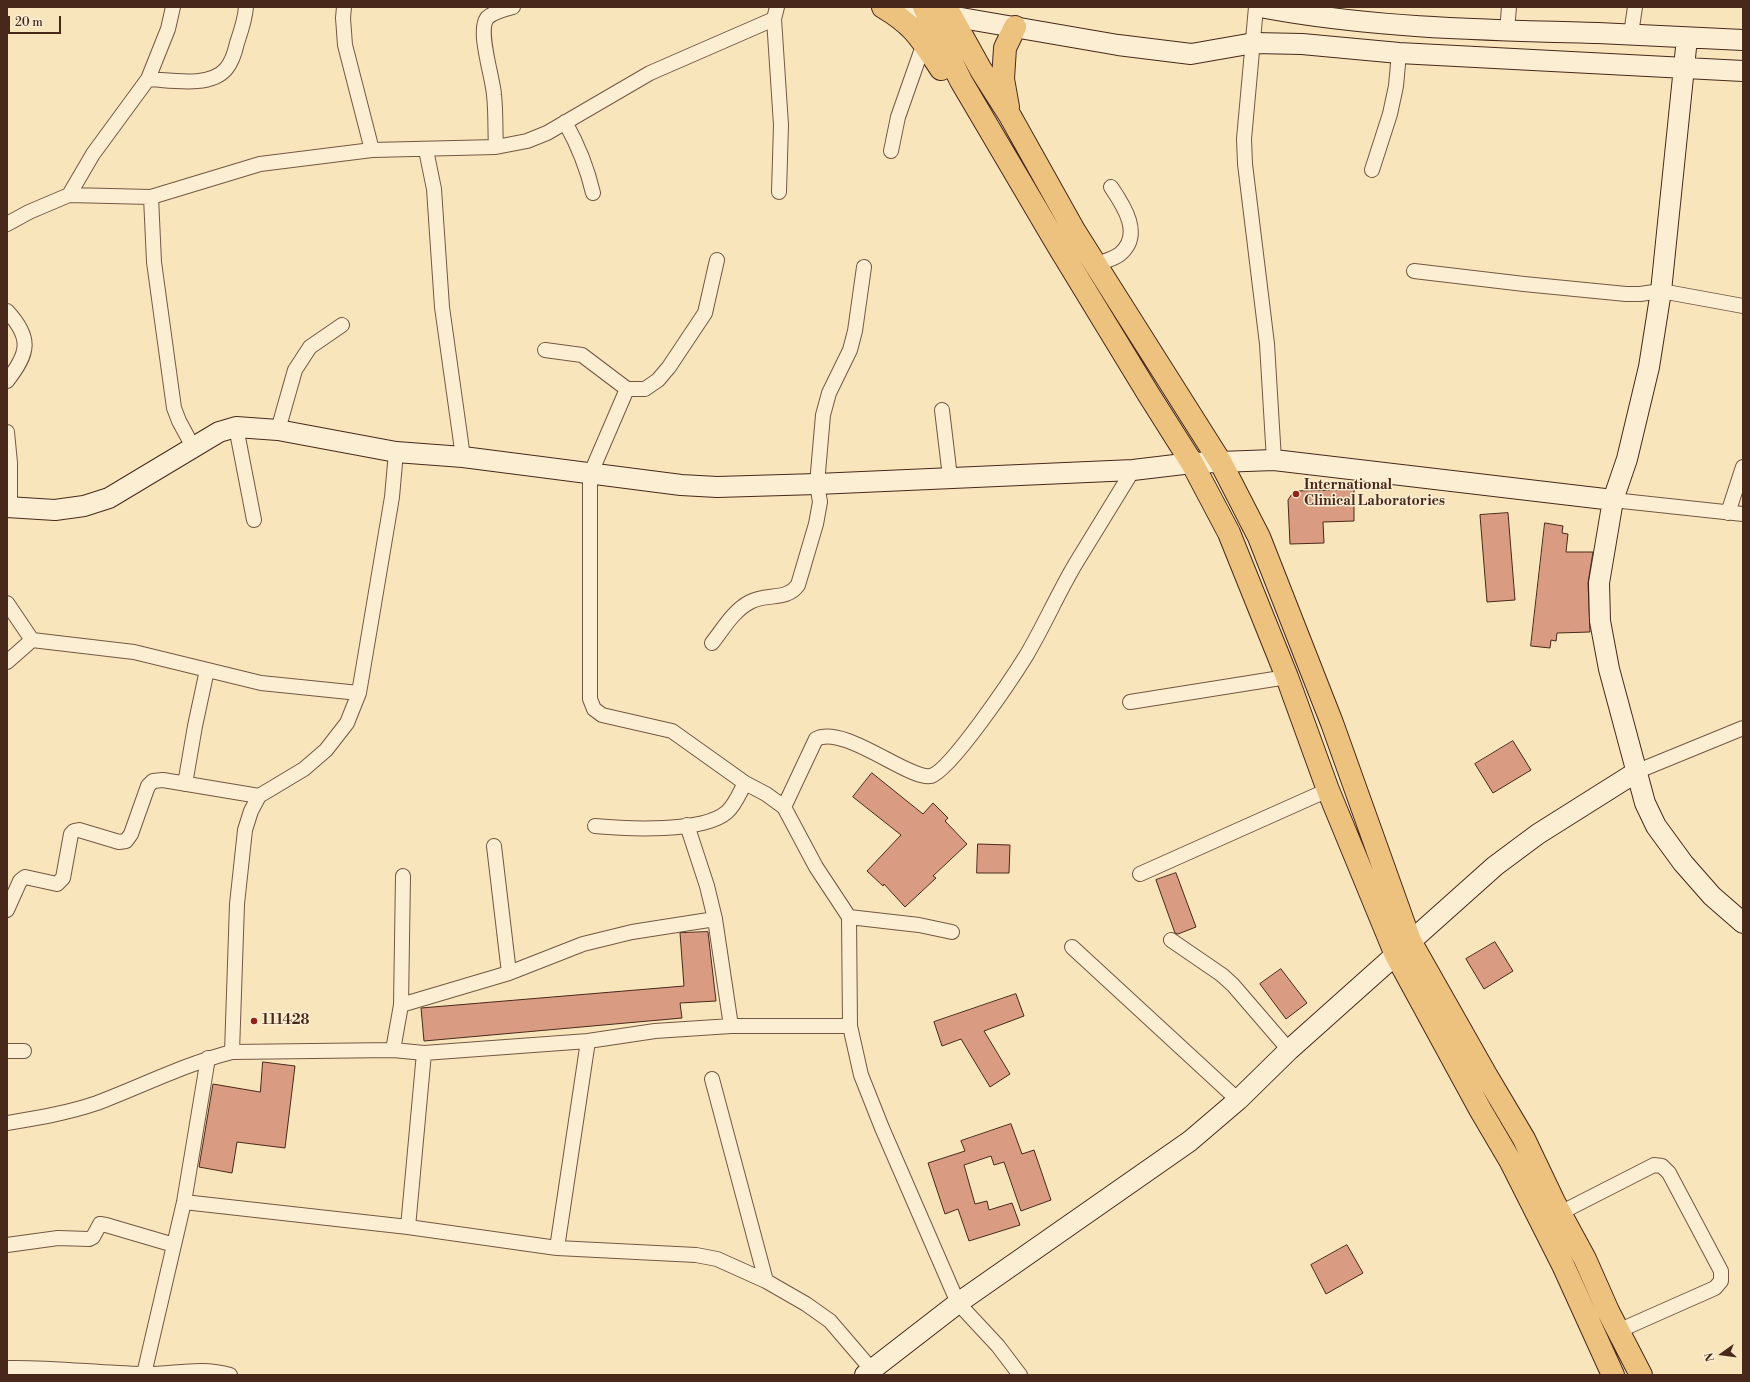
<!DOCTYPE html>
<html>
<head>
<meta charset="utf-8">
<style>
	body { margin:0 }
	#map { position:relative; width:1750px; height:1382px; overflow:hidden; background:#f9e5bb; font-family:"Libre Bodoni",serif }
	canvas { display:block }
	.frame { position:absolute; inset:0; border:8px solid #48281b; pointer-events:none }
	.north { position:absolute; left:1702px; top:1334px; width:40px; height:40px; -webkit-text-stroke:3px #fbeed3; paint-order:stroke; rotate:256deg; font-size:11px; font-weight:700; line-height:16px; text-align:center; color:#48281b }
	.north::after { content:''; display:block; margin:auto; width:14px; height:18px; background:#48281b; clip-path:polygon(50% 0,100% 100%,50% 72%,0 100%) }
	.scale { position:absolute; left:8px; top:16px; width:53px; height:18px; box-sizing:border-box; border:2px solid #48281b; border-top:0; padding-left:5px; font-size:12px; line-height:14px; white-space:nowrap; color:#48281b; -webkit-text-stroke:3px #fbeed3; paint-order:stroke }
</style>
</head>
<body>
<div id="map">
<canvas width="1750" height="1382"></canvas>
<div class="frame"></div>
<div class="north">N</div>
<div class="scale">20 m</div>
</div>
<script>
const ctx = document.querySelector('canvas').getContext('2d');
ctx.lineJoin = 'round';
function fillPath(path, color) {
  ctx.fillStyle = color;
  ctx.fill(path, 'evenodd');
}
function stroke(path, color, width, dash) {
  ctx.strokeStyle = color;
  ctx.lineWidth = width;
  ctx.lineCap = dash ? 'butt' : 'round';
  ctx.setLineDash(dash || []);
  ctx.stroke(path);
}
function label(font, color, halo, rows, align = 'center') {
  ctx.font = font + ' "Libre Bodoni",serif';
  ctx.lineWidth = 3;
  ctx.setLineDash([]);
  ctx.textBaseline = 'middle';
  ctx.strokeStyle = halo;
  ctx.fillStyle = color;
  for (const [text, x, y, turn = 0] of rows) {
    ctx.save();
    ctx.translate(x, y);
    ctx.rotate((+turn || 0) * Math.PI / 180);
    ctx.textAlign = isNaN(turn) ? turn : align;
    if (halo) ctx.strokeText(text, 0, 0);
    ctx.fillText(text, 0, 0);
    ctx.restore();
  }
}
const building = new Path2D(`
	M1354,490V521L1323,522L1324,543L1290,544L1288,500L1292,494L1299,491Z
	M1508,513L1515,600L1487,602L1480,515Z
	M1545,523L1563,526L1562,533L1568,534L1566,552H1593L1588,583L1590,632L1557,633L1556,641L1551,640L1550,648L1531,646Z
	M1513,741L1531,770L1493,793L1475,764Z
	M872,773L923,814L933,803L948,818L945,821L967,844L933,876L936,878L905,907L884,884L883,886L867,871L901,835L853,797Z
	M978,844L1010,845L1009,873H977Z
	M1176,873L1196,927L1178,934L1175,933L1156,880Z
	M708,932L716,1001L680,1003L682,1018L424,1041L421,1008L684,986L680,933Z
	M1495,942L1513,971L1484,989L1466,959Z
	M1281,969L1307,1003L1286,1019L1260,984Z
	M1016,994L1024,1016L984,1031L1010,1074L990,1087L961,1039L942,1046L934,1022Z
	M263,1062L295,1066L285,1148L237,1142L232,1173L199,1167L213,1084L260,1092Z
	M1011,1124L1022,1154L1034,1150L1051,1200L1021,1211L1004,1162L994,1165L991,1156L964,1165L975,1204L987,1201L989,1210L1012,1203L1020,1225L969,1241L958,1209L945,1214L928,1163L965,1151L961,1141Z
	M1347,1245L1363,1273L1326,1294L1311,1265Z`);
fillPath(building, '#da9b83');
stroke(building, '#48281b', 1);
const street = new Path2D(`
	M173,7L168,29L148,79C170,80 210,88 226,69C232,62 235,52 237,43C241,31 245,20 246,7
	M344,7L343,18L345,45L372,150
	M777,7L774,19L781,125L779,192
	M1256,7L1244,139L1245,164L1267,344L1274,460
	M1507,31L1509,7
	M1631,34L1635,7
	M565,122C578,145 587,167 593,193
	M496,147L527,141L547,133L650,73L774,19
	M426,150L434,189L442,307L463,457
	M891,151L898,117L924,43
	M1372,170L1390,114L1396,86L1399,53
	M69,195L93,154L148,79
	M7,224L29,212L69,195L151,197
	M717,260L705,313L669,367L658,380L645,389H627L590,475V699L594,709L602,715L672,731L745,783L766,794L784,807L816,867L849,917
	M1097,264C1104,261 1114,259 1120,254C1143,235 1124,206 1111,187
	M1414,271L1524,284L1626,294H1640L1661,291L1743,306
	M7,311C32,338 29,353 7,381
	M545,350L582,355L627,389
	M942,410L950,477
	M236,427L254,520
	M278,430L295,370L310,347L342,325
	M7,432L10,463V508
	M193,447L179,421L174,408L154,262L151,197L260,164L372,150L496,147C495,130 496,112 494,95C493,77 477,32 487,18C493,12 505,9 513,7
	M396,452L392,497L359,693L347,723L326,750L304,769L259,796L251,811L245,830L237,904L232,1052L393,1050L424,1053L408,1227L557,1248L696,1255L717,1259L766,1281L806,1304L830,1321L872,1370
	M1613,500L1743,514
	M1728,513L1743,467
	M7,603L32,640
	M712,643C723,629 734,610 750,602C766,593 787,601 798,585L816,524L820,502L817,484L823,415L829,393L850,350L855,331L864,267
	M7,662L32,640L134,652L261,683L359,693
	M1130,702L1287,677
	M1638,771L1743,728
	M185,784L195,726L207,670
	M784,807L816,739C844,724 910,781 931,776C951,770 1013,677 1026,656C1044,626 1058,593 1076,563C1095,532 1114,501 1133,470
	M687,825L707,886L715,919
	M595,826C627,829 703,833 727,812C735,805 740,792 745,783
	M494,846L509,973
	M1140,874L1328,790
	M7,910L20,881L25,877L57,884L63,878L71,834L74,831L79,830L119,842L126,841L131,834L148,786L153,781L163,780L259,796
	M1171,940L1222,975L1233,985L1289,1050
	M1072,947L1238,1100
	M401,1005L509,973L583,944L632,932L715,919L731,1026
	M850,1026L849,917L919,925L952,932
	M393,1050L401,1005L403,876
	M7,1051H24
	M424,1053L588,1041L655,1031L731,1026H850L861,1075L882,1128L958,1303L998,1346L1020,1375
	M712,1079L766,1281
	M7,1123C37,1118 68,1113 97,1103C142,1086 185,1064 232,1052
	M184,1202L408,1227
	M1560,1213L1654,1165L1662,1166L1669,1173L1721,1271V1281L1715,1288L1618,1331
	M7,1245L58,1238L89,1239L93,1237L100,1224L106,1225L174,1245
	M557,1248L588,1041
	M7,1368C52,1367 97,1373 142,1374C172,1375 200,1366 230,1375
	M144,1374L184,1202L208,1058`);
const secondary = new Path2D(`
	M911,7L950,16L1118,45L1191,54L1254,43L1302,44L1399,53L1743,71
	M1260,7C1370,28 1485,30 1598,33C1646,35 1695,38 1743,40
	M1687,38L1661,291L1649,367L1627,459L1613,500L1599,583L1600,621L1609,669L1645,803L1656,826L1683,863L1712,896L1743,923
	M7,507L55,510L84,506L109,498L219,432L236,427L278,430L396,452L463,457L681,485L717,487L817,484L1133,470L1192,463L1274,460L1613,500
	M865,1375L958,1303L1190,1141L1238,1100L1289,1050L1495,866L1538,834L1638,771`);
const primary = new Path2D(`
	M883,7C915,26 921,39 941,69
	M924,7L961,81L1057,244L1149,395L1192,463L1229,533L1287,677L1328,790L1396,955L1481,1111L1511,1162L1563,1265L1613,1375
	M946,7L981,70L1009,114L1075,232L1221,463L1259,537L1332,723L1410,941L1486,1075L1524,1139L1554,1202L1585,1259L1608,1311L1641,1375
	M1008,107L1003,79L1005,48L1015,27`);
stroke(street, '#745743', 16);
stroke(secondary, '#48281b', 22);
stroke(primary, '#48281b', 24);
stroke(street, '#fbeed3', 14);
stroke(secondary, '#fbeed3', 20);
stroke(primary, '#ecc27e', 22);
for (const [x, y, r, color] of [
	[1296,494,4,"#8f2418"],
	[254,1021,4,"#8f2418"]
]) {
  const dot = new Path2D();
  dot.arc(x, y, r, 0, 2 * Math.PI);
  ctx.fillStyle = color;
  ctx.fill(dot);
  stroke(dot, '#fbeed3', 1.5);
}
label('bold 14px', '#48281b', '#fbeed3', [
	["International",1304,486],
	["Clinical Laboratories",1304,502],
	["111428",262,1021]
], 'left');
</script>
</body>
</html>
